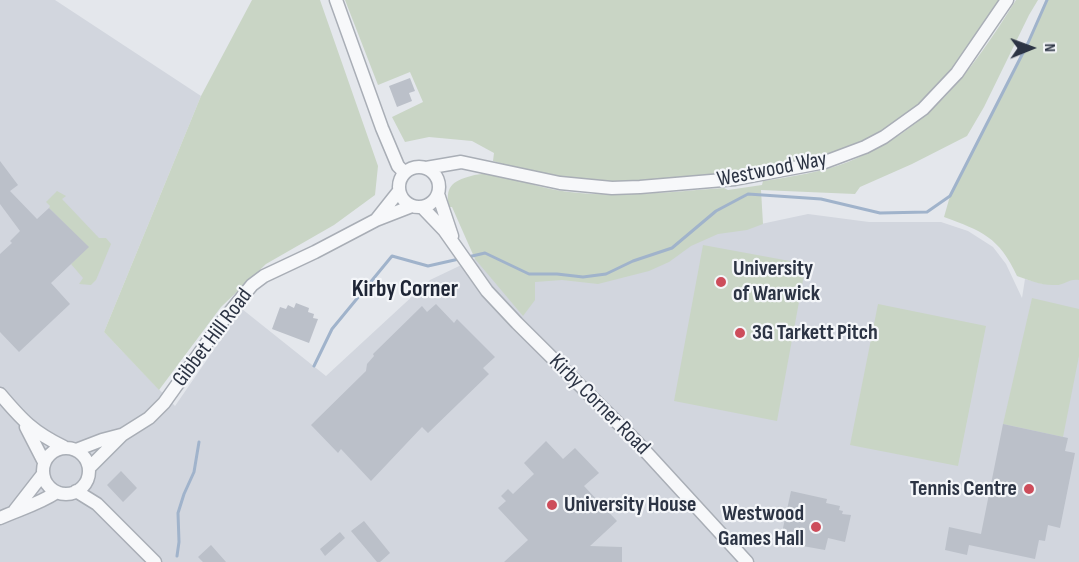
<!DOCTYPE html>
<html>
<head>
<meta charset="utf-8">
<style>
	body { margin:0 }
	#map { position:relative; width:1079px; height:562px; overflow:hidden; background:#e4e7ec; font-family:"Sofia Sans Condensed",sans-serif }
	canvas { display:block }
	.north { position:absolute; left:1001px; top:18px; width:60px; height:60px; -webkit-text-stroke:4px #f4f6f9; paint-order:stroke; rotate:89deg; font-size:16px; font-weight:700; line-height:24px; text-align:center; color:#2c3444 }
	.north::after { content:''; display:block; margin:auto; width:21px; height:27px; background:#2c3444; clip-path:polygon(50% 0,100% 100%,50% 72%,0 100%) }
</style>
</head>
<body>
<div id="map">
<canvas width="1079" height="562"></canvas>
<div class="north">N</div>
</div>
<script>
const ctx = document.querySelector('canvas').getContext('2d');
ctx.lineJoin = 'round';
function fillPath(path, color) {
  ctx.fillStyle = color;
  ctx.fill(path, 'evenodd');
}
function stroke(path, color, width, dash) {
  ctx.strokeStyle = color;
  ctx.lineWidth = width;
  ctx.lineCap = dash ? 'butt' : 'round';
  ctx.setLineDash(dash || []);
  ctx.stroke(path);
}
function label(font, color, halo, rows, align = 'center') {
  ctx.font = font + ' "Sofia Sans Condensed",sans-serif';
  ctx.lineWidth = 4.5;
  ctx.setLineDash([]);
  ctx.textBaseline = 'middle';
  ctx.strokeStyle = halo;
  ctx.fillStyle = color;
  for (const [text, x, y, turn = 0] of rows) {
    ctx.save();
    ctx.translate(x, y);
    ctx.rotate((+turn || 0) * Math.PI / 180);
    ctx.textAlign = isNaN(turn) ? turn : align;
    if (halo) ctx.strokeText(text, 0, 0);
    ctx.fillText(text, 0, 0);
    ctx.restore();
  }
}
fillPath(new Path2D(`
	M0,0H55L201,96L104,332L175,406L242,309L326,376L430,280L478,257L700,237L808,214L869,222H941L968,231L993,247L1006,264L1022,298L1025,279L1043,284L1079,268V562H0Z`), '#d2d6de');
fillPath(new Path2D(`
	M252,0H320L378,166L375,195L334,225L266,264L221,307L159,390L104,332L201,96Z
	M345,0H1002C981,30 961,61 936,88C930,94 925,102 918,107C897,123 875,137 851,147C818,161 781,167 745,172C690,179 633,186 577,180C548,177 520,169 493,161L494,153L472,141L429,137L405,142L392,117L423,102L410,72L378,85Z
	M1016,0H1038L1029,15L984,107L967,136L912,164L860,187L855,194L761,190L763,224L747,230L718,234L691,246L669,262L649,271L598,284L562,280L535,282V300L523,316L475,259L452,207H449C445,187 452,181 471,176C494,169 520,182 542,187C558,191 576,193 592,194C636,196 681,191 724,188L728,190L762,185L763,181C791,177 822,172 848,162C930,129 971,72 1016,0Z
	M1047,0H1079V280C1070,278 1064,285 1056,285C1042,286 1029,280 1017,276C999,237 982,231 944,217L950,196L1028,43Z
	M57,191L66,196L62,199L99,238H106L111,244L96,280L91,285L79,284L83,278L71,264L88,247L49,208L50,206L46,202Z
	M703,245L806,264L777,421L674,401Z
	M1032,298L1079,309V356L1063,437L1003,424Z
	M878,304L986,326L958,466L850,445Z`), '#c9d5c5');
stroke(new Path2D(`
	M468,257L485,253L529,274H557L583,277L606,274L633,261L672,248L716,211L748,194L821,199L880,213L927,212L950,196L1028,43L1047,0
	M314,366L332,329L392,256L428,266L459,259
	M177,556L179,542L178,513L184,494L194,472L199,442`), '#a0b3cb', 3);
fillPath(new Path2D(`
	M410,78L415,91L409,93L412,101L397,107L389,86Z
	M0,161L18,185L10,191L37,219L49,208L89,247L51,283L70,304L19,352L0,332V254L12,243L10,241L20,231L0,204Z
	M296,303L309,308L308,312L314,314L313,318L318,319L309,343L272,329L280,307L286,309L288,305L294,308Z
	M436,304L454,323L457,319L495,357L483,368L489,374L428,433L422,427L371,481L341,449L338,453L311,425L366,371L367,364L374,356L373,354L422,306L427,312Z
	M1003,424L1068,438L1065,451L1075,453L1060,528L1048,525L1045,541L1039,540L1035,559L969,545L967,555L945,550L949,527L981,534Z
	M546,441L563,459L575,448L599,473L584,486L617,521L590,546L622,547V562H504L528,540L498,508L506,501L501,496L508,489L513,494L534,474L524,463Z
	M121,471L137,488L123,502L107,485Z
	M791,491L827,499L826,503L840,506L839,510L843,511L842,514L851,515L845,542L828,538L825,550L780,542Z
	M364,521L390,553L380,562H377L351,531Z
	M340,532L345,538L325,556L320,549Z
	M211,545L226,562H203L198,557Z`), '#bbc0c9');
const minor = new Path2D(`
	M336,0L382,128L398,166L404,172
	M399 187a20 20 0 1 1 40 0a20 20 0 1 1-40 0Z
	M426,168L461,162L560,183L612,188L640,187L735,179L825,162L865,147L884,137L923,109L957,73L1007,0
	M438,194L452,236
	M422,207L444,230L487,291L517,323L636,441L747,562
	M376,220L399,191
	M0,394C22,420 33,432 64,447
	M26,427L44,462
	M43 471a23 23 0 1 1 46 0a23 23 0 1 1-46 0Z
	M76,450L102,440L121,435
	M89,468L122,435L149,418L164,403L221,323L252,285L264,276L315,252L376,220L412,206
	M76,491L97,504L155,562
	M15,510L43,474
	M0,518C20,509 39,504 57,492`);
stroke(minor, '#a9aeb6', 15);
stroke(minor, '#f7f8fa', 12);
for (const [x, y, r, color] of [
	[721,282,6,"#cd4d5b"],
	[740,333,6,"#cd4d5b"],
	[1029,489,6,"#cd4d5b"],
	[552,505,6,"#cd4d5b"],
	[816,527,6,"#cd4d5b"]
]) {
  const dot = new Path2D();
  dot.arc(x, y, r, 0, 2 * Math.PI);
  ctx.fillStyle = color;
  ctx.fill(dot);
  stroke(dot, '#f4f6f9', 2);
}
label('22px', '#2c3444', '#f4f6f9', [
	["Westwood Way",772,170,-11],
	["Gibbet Hill Road",213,338,-53],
	["Kirby Corner Road",599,405,45]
]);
label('bold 22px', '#2c3444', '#f4f6f9', [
	["University",733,269],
	["of Warwick",733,294],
	["3G Tarkett Pitch",752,333],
	["Tennis Centre",1017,489,"right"],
	["University House",564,505],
	["Westwood",804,514,"right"],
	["Games Hall",804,539,"right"]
], 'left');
label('bold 24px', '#1e2535', '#f4f6f9', [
	["Kirby Corner",405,290]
]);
</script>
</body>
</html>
